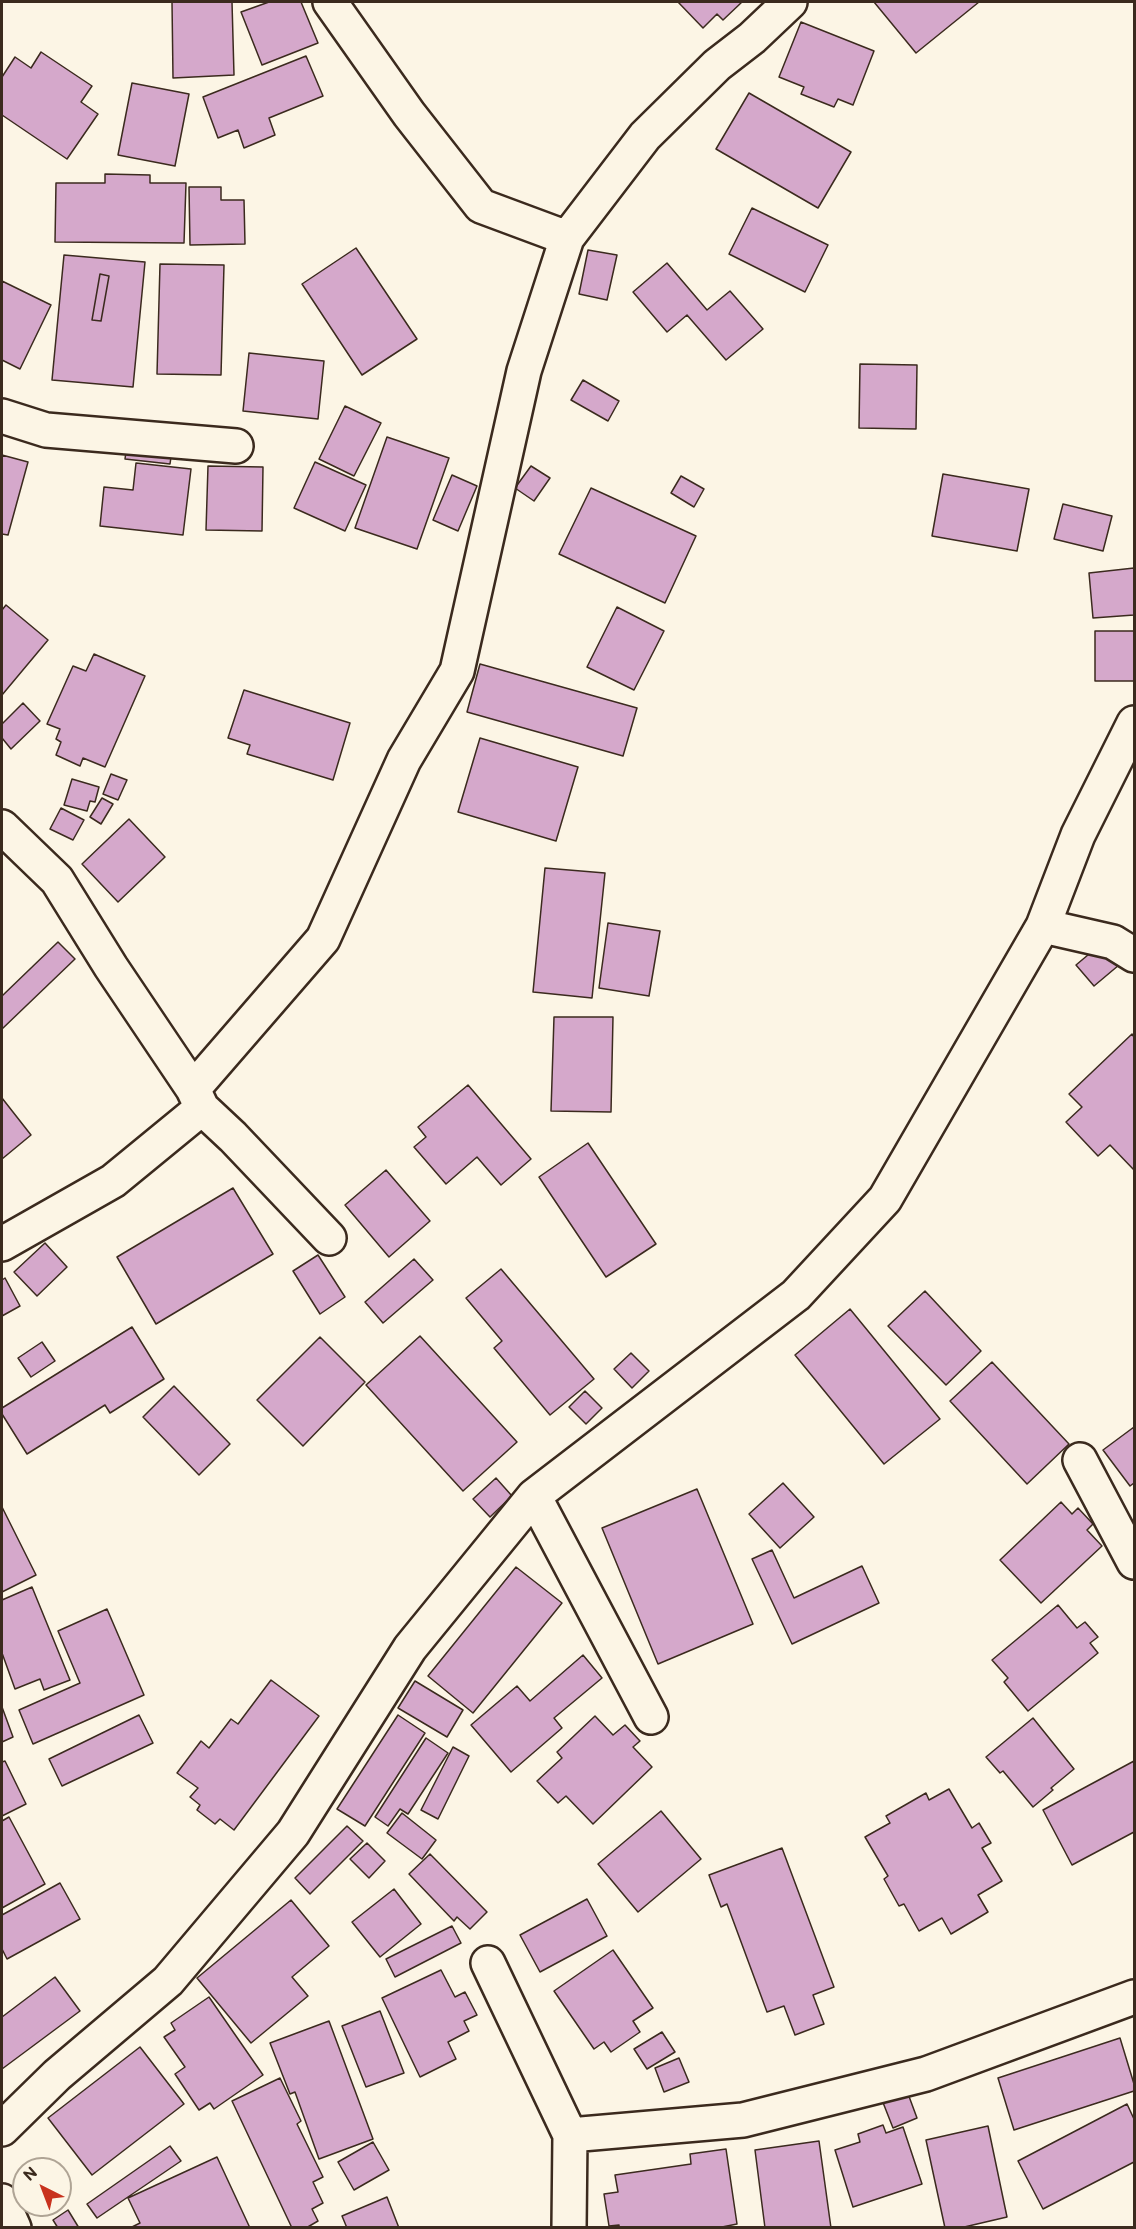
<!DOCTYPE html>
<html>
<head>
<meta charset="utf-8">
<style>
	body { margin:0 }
	#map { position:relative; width:1136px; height:2229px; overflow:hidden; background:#fcf5e5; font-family:"Balsamiq Sans",sans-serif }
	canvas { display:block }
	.frame { position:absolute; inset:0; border:3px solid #3b2a1e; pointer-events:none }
	.north { position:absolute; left:12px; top:2157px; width:60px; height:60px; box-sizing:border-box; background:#fcf5e5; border:2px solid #afa495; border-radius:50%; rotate:318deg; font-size:16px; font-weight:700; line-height:24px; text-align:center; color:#3b2a1e }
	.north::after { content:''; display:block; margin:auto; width:21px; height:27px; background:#c8321e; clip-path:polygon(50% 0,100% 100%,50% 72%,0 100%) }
</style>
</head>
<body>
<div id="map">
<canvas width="1136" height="2229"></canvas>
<div class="frame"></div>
<div class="north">N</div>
</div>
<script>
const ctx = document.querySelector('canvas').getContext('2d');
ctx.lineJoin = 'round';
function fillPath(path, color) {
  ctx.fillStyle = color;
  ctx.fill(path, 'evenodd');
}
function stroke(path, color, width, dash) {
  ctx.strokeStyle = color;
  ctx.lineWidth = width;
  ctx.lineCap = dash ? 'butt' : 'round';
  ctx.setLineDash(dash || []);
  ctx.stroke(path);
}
const building = new Path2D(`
	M172,2H232L234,75L173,78Z
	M269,2H301L318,43L262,65L241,12Z
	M678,2H742L723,20L717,14L703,28Z
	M874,2H979L916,53Z
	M801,22L874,51L853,105L838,99L834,107L801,94L804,87L779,77Z
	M41,52L92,86L81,102L98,114L67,159L2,115V77L15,57L31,68Z
	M306,56L323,96L269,118L275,135L244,148L238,130L218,138L203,97Z
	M132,83L189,94L175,166L118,155Z
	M749,93L851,152L818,208L716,149Z
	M105,174L150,175V183H186L184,243L55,242L56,183H105Z
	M189,187H221V200H244L245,244L190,245Z
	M752,208L828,245L805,292L729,254Z
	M356,248L417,339L362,375L302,284Z
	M588,250L617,255L607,300L579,294Z
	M64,255L145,262L133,387L52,380ZM100,274L109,276L101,321L92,320Z
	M667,263L707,310L730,291L763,329L726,360L687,315L667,332L633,292Z
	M160,264L224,265L221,375L157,374Z
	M100,274L109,276L101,321L92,320Z
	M2,281L51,305L20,369L2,360Z
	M249,353L324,361L318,419L243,411Z
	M860,364L917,365L916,429L859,428Z
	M583,380L619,401L608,421L571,400Z
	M345,406L381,423L354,476L319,459Z
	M387,437L449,458L417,549L355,528Z
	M127,444L172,450L170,464L125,459Z
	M2,455L28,462L8,535L2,534Z
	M315,462L366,485L345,531L294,508Z
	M136,463L191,469L183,535L100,526L104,487L133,490Z
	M208,466L263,467L262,531L206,530Z
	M531,466L550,478L534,501L515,488Z
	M943,474L1029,489L1017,551L932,536Z
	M452,475L477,486L458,531L433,520Z
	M681,476L704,489L694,507L671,493Z
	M591,488L696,536L665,603L559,554Z
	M1063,504L1112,516L1103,551L1054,539Z
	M1134,568V615L1093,618L1089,573Z
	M6,605L48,640L2,695V610Z
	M617,607L664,631L634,690L587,667Z
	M1095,631H1134V681H1095Z
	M94,654L145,676L105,767L83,758L80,766L56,755L61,742L56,739L60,729L47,724L73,666L86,671Z
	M480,664L637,708L623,756L467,712Z
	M244,690L350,723L333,780L247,754L250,745L228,738Z
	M23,703L40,721L11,749L2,738V724Z
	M480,738L578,767L556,841L458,812Z
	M111,774L127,780L118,800L103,794Z
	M72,779L99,787L95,802L90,801L87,811L64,805Z
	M102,798L113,804L101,824L90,817Z
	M61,808L84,820L73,840L50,829Z
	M129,819L165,857L118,902L82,864Z
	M545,868L605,873L592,998L533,992Z
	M608,923L660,931L649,996L599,988Z
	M58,942L75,959L2,1029V996Z
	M1101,944L1119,965L1094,986L1076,965Z
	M554,1017H613L611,1112L551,1111Z
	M1132,1034L1134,1037V1170L1110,1145L1098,1156L1066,1122L1082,1107L1069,1094Z
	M468,1085L531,1159L501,1185L477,1157L446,1184L414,1147L426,1137L418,1127Z
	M2,1098L31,1135L2,1159Z
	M588,1143L656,1244L606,1277L539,1177Z
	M386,1170L430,1221L389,1257L345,1205Z
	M233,1188L273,1254L156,1324L117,1257Z
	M45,1243L67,1267L37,1296L14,1272Z
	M318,1255L345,1297L320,1314L293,1271Z
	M414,1259L433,1280L383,1323L365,1302Z
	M501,1269L594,1379L550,1415L494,1348L502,1341L466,1298Z
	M5,1278L20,1306L2,1316V1280Z
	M925,1291L981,1351L946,1385L888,1326Z
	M850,1309L940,1419L884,1464L795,1355Z
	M132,1327L164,1379L110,1413L105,1405L27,1454L2,1414V1408Z
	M420,1336L517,1442L463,1491L366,1385Z
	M320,1337L365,1382L303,1446L257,1400Z
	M42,1342L55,1361L31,1377L18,1358Z
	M631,1353L649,1371L632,1388L614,1369Z
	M992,1362L1069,1444L1027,1484L950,1401Z
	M174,1386L230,1444L199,1475L143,1417Z
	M585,1391L602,1408L586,1424L569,1407Z
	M1134,1427V1483L1130,1486L1103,1450Z
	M496,1478L512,1496L490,1517L473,1499Z
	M783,1483L814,1517L780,1548L749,1514Z
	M697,1489L753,1624L658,1664L602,1528Z
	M1061,1502L1072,1514L1078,1508L1093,1524L1087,1530L1102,1546L1041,1603L1000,1560Z
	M2,1507L36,1575L2,1592Z
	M772,1550L794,1598L862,1566L879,1603L792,1644L752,1559Z
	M516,1567L562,1603L473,1713L428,1676Z
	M32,1587L70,1680L44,1690L40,1679L15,1689L2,1653V1600Z
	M1058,1605L1077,1628L1085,1622L1098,1637L1090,1643L1098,1653L1028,1711L1004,1682L1008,1678L992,1660Z
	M107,1609L144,1695L33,1744L19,1710L80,1683L58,1631Z
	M583,1655L602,1678L554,1718L562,1728L511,1772L471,1725L517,1686L530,1701Z
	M271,1680L319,1716L234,1830L220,1819L215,1824L197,1810L200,1805L190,1797L198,1788L177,1773L201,1741L209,1748L231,1719L238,1724Z
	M415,1681L463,1710L447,1737L398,1708Z
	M2,1707L13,1737L2,1742Z
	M139,1715L153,1743L62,1786L49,1759Z
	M398,1715L425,1733L365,1826L337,1809Z
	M595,1716L613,1735L625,1725L640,1741L633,1747L652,1767L593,1824L566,1796L558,1803L537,1781L562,1758L557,1752Z
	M1033,1718L1074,1769L1051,1788L1053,1790L1033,1807L1003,1771L1000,1773L986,1757Z
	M426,1738L448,1753L408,1814L400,1809L388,1826L375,1817Z
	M453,1747L469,1756L438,1819L421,1810Z
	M5,1761L26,1804L2,1816V1762Z
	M1134,1761V1832L1072,1865L1043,1810Z
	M949,1789L972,1828L979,1823L991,1843L982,1848L1002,1881L978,1895L988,1912L951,1934L942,1918L919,1931L904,1904L899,1906L884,1879L888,1876L865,1837L890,1823L886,1816L926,1793L929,1800Z
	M661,1811L701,1859L638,1912L598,1864Z
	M402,1813L436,1840L422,1859L387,1833Z
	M9,1817L45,1884L2,1908V1821Z
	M347,1826L363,1841L310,1894L295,1878Z
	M367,1843L385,1861L369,1878L350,1859Z
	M782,1848L834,1987L813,1995L824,2024L795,2035L784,2006L767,2012L727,1904L721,1907L709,1875Z
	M430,1854L487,1912L470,1929L457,1917L454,1921L409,1874Z
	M60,1883L80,1919L7,1959L2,1949V1915Z
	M394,1889L421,1924L380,1957L352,1922Z
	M587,1899L607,1936L540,1972L520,1935Z
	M291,1900L329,1946L292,1977L308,1996L251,2043L197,1978Z
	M452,1926L461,1943L395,1977L386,1959Z
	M613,1950L653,2008L633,2021L640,2032L611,2052L604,2042L594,2049L554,1991Z
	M441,1970L455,1997L465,1992L477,2015L464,2021L469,2031L448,2042L456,2059L420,2077L382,1998Z
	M55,1977L80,2011L2,2069V2017Z
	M209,1997L263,2075L214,2109L210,2103L199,2110L175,2074L185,2067L164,2037L175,2030L171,2023Z
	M380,2011L404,2073L366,2087L342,2026Z
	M329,2021L373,2139L319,2159L295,2092L290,2094L270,2043Z
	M662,2032L675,2052L647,2069L634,2049Z
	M1120,2038L1134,2084V2091L1014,2130L998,2078Z
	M140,2047L184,2104L92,2175L48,2118Z
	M679,2058L689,2082L664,2092L655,2068Z
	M280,2078L301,2121L297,2124L323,2177L313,2182L323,2203L312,2209L318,2221L306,2228H292L232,2101Z
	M907,2091L917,2118L893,2128L882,2100Z
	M1127,2104L1134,2119V2162L1043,2209L1018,2161Z
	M883,2125L886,2133L903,2127L922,2184L853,2207L835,2150L860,2142L858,2134Z
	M988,2126L1007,2217L960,2228H945L926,2140Z
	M819,2141L831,2228H765L755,2150Z
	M373,2142L389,2170L354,2190L338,2162Z
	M170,2146L181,2161L97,2218L87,2204Z
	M726,2149L737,2224L717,2228H619V2225L609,2226L604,2194L618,2192L615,2175L691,2164L690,2154Z
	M217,2157L250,2228H130L140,2223L128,2198Z
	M387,2197L399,2228H347L342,2216Z
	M68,2210L79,2228H58L53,2220Z`);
fillPath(building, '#d5a8cb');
stroke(building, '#3b2a1e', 1.5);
const street = new Path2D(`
	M330,2L409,114L481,206L567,238
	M2,416L46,430L236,446
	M2,827L57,880L111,967L193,1089
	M1043,926L1113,942L1134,955
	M202,1108L233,1137L329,1238
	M2,1244L113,1181L202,1108L193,1089L323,939L404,760L457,671L524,371L567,238L645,136L717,65L752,38L790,2
	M1080,1460L1134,1562
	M534,1496L651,1717
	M488,1963L570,2135
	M2,2129L57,2075L168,1981L293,1833L410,1648L534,1496L796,1295L885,1199L1043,926L1078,835L1134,723
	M2,2201L14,2228
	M569,2228L570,2135L743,2120L926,2074L1134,1997`);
stroke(street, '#3b2a1e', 38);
stroke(street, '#fcf5e5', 33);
</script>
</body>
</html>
